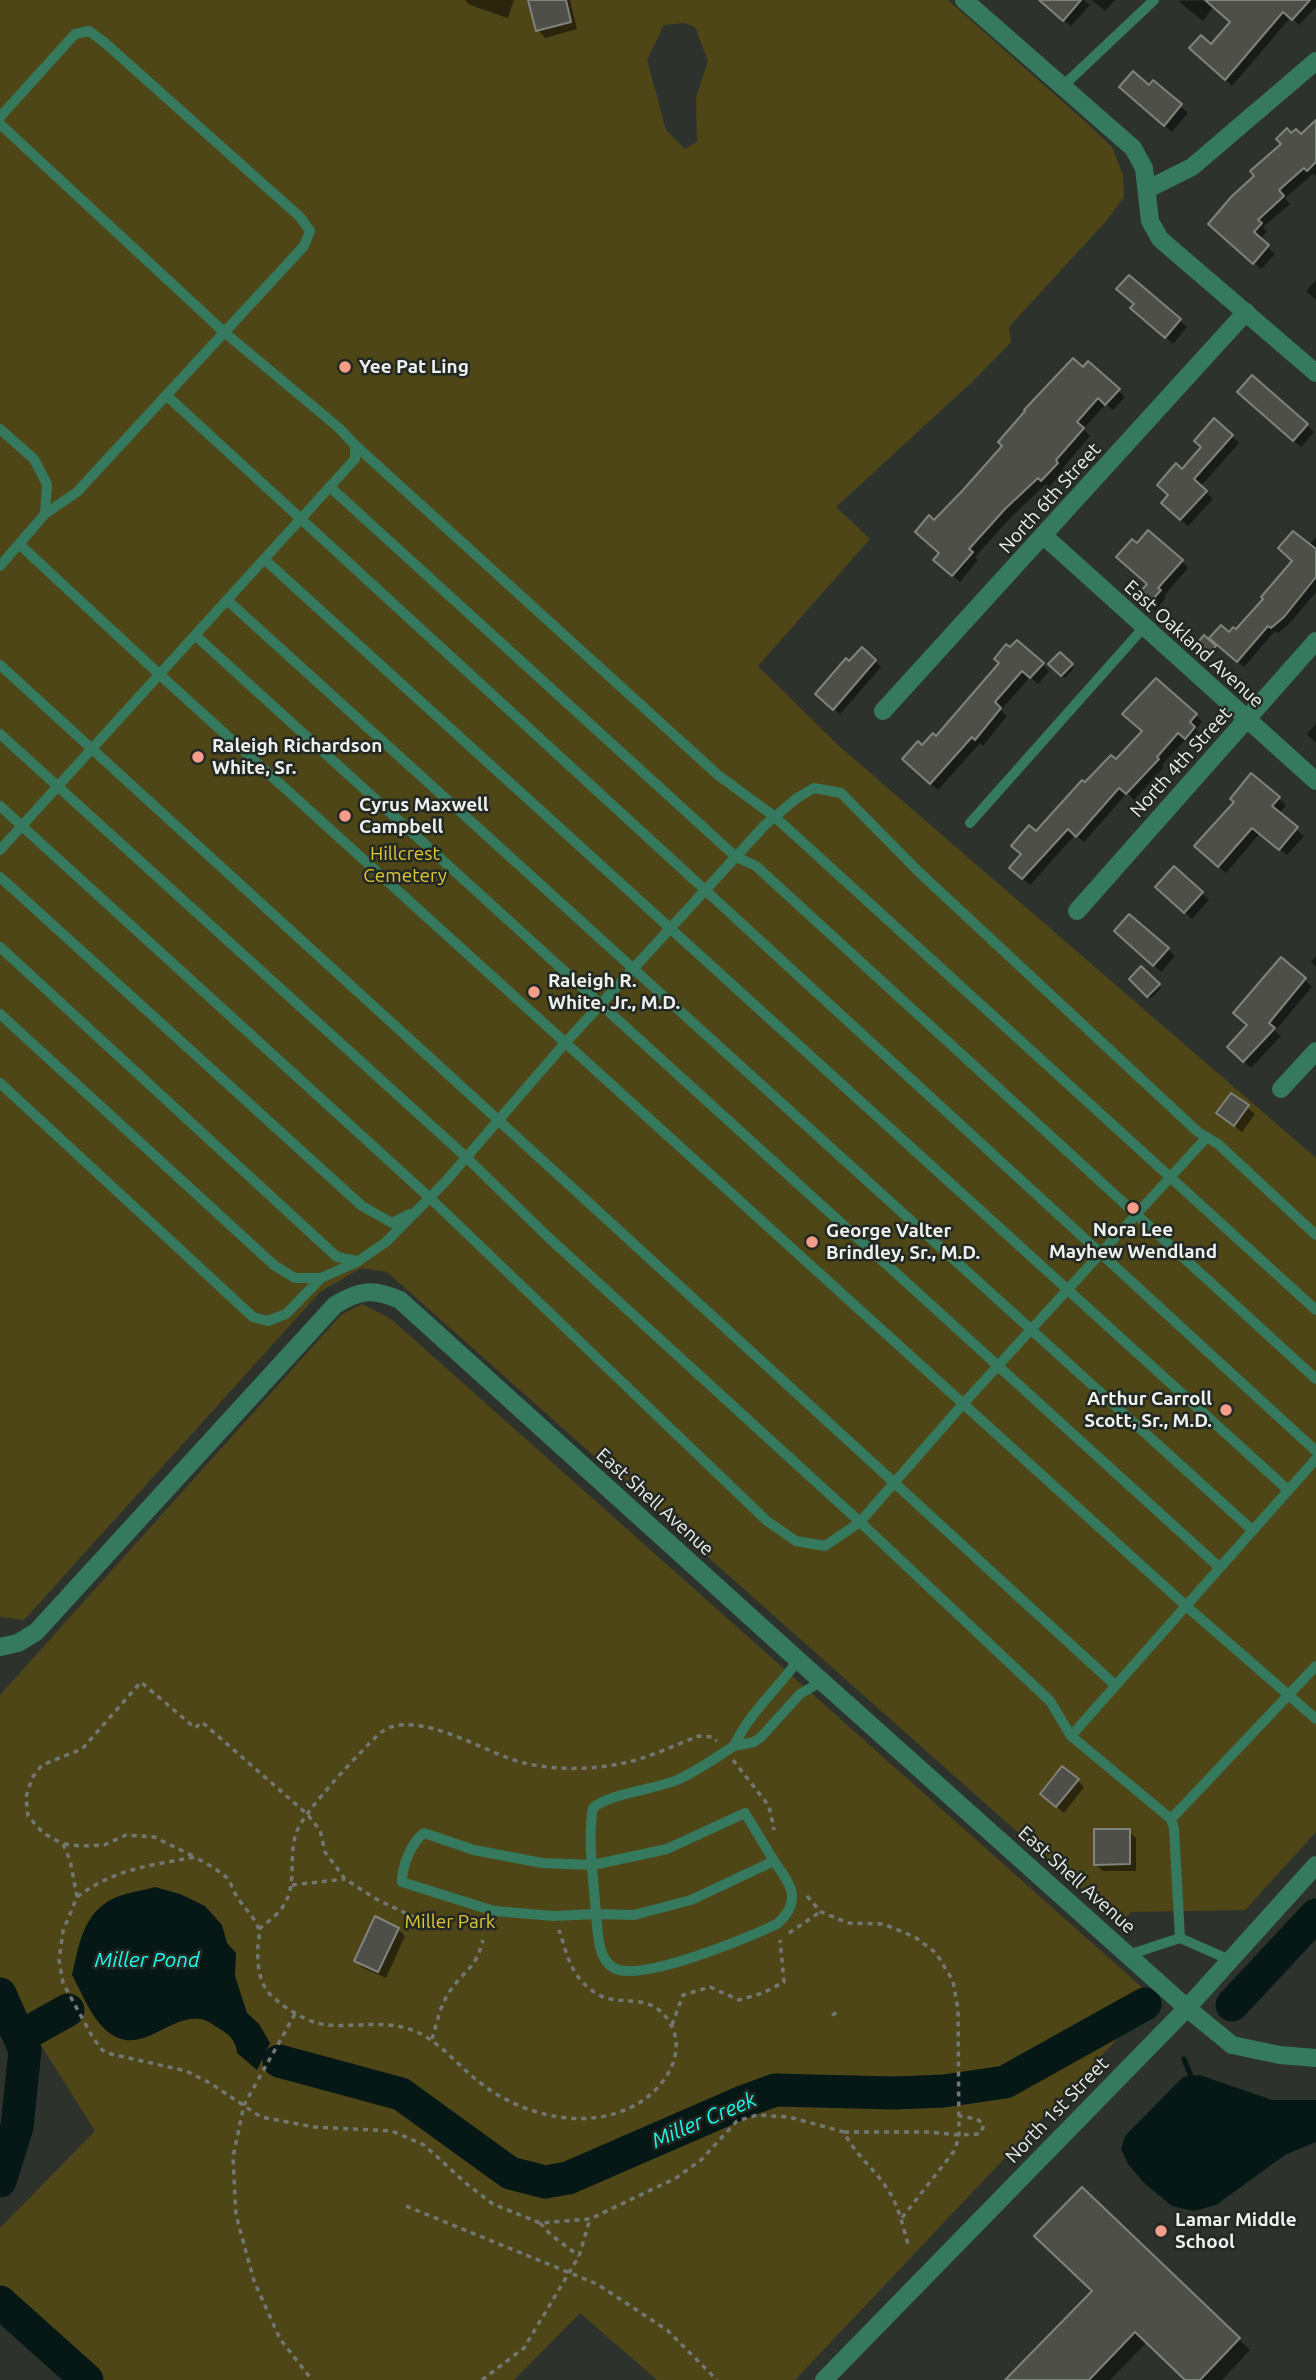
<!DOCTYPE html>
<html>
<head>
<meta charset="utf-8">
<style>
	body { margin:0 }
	canvas { display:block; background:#2d322c }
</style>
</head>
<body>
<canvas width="1316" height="2380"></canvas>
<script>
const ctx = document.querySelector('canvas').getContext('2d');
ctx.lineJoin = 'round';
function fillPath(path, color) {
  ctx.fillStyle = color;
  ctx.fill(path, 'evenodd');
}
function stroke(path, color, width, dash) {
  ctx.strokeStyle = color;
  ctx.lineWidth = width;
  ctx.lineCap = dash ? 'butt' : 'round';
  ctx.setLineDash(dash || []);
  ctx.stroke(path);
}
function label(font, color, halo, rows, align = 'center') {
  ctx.font = font + ' Ubuntu,sans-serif';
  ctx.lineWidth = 5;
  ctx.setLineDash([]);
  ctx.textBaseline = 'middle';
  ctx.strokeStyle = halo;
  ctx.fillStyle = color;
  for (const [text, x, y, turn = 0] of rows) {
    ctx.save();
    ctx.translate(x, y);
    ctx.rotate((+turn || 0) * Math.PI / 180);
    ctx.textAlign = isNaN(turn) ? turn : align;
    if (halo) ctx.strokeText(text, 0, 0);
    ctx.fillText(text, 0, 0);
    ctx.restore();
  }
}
fillPath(new Path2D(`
	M0,0H948L1089,125L1112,147L1123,175L1124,197L1106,221L1009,327L1011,342L973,381L836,507L870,539L758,666L839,746L1316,1158V1832L1245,1910L1131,1912L1121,1924L387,1272L361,1268L320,1292L24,1620L0,1617ZM685,23L695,27L708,61L696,97L697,142L685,149L666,130L647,60L664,25Z
	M362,1304L391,1319L1155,1999L795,2380H657L580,2313L514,2380H85L0,2299V2228L95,2131L0,1980V1695L341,1315Z`), '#4f4617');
fillPath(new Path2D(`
	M155,1887L180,1894L205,1906L222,1925L227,1943L236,1953L235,1976L247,2013L259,2024L270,2043L257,2070L237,2053C237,2044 231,2036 223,2031C216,2027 207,2019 199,2019C170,2016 145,2051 116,2037C94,2026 83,1995 72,1975C79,1946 82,1915 112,1899C124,1893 141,1891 155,1887Z
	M1200,2075L1272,2100H1316V2142L1285,2155L1216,2205L1194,2211L1172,2206L1144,2183L1128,2164L1121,2149L1125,2136L1183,2077Z`), '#061816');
fillPath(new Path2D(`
	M465,0H514L508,18L470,5Z
	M530,0H570L577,29L545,38L538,30Z
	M1041,0H1084L1090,5L1071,26Z
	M1092,0H1115L1105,11Z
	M1224,0H1316V7L1299,25L1291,17L1232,86L1198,55L1211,46L1232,22L1214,6L1203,21L1178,1Z
	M1153,83L1188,113L1172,132L1128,94L1149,87Z
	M1316,134V176L1313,174L1285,198L1290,204L1263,227L1267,231L1260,240L1275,254L1261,269L1217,231L1257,176L1291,136Z
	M1129,277L1187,327L1173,344L1140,315Z
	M1316,280V300L1306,291Z
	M1253,377L1314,432L1301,447L1246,399Z
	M1118,390L1125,397L1113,410L1106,404L1083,429L1090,436L1062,469L1064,471L1049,487L1046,484L1012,516L975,557L978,560L960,582L942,567L934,522L1004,446L1028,411Z
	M1214,420L1239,443L1200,487L1213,499L1188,526L1170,510L1168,497L1183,471L1203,447Z
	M1316,537V592L1290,623L1278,633L1275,631L1244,667L1218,644L1236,631Z
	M1182,561L1188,568L1164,596L1166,598L1155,611L1139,596L1149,585Z
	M1204,638L1218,650L1209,660L1195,647Z
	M862,649L881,667L840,714L823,700Z
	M1010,650L1042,664L1049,671L1038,684L1030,677L1001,710L1007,716L983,746L980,743L938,790L911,766L922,748L936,738Z
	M1060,654L1074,668L1065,678L1050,664Z
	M1196,715L1202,722L1196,729L1201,735L1193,744L1186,739L1162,765L1164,767L1134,800L1127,793L1084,842L1075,835L1030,885L1018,875L1036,833L1085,785L1116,761Z
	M1316,724V743L1307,734Z
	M1251,776L1286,805L1279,814L1304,836L1287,855L1260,833L1226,873L1203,853Z
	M1202,893L1209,900L1192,919L1165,894Z
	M1130,916L1175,956L1161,972L1123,938Z
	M1316,956V967L1311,962Z
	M1141,969L1161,988L1151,998L1132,979Z
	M1305,980L1312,987L1275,1031L1281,1036L1251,1068L1229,1047Z
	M1232,1095L1255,1114L1242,1132L1219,1113Z
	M1077,1780L1084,1787L1064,1813L1049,1801Z
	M1129,1831L1136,1838V1871H1103L1095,1864Z
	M398,1929L405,1936L386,1978L363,1968L356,1961Z
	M1082,2189L1250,2350L1222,2380H1187L1147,2342L1110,2380H1008L1094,2291Z`), '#0007');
stroke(new Path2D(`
	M1184,2059L1193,2081`), '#061816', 5);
stroke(new Path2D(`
	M0,1994L25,2050L17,2127L0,2181
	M1232,2005L1316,1915
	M20,2037L68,2010
	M279,2061L401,2094L510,2173L545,2182L568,2178L745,2101L775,2090L894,2093L944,2091L1005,2082L1145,2004
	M0,2302L87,2380`), '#061816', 33);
const building = new Path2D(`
	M528,0H566L571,22L536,31Z
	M1039,0H1081L1063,21Z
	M1205,0H1310L1292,20L1283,12L1225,80L1189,48L1201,35L1211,44L1230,22Z
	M1133,71L1149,85L1153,80L1182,104L1164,126L1119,87Z
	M1316,120V162L1307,171L1304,168L1279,190L1284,196L1258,220L1262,223L1254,232L1269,245L1253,264L1208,224L1232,196L1254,176L1250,171L1281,144L1276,139L1287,128L1291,133L1296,129L1301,134Z
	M1129,275L1181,319L1165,338L1130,308L1134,304L1116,289Z
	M1073,358L1083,367L1088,361L1120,389L1105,405L1098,398L1077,422L1084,428L1056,460L1058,463L1041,481L1038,478L1005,509L969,549L973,552L952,576L933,560L939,553L915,532L929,515L934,520L963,490L1002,446L998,442L1025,411L1024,410Z
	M1252,375L1308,424L1293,441L1237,392Z
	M1214,418L1233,435L1194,479L1207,491L1180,520L1161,503L1168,495L1157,485L1176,463L1182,469L1201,447L1194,441Z
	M1148,530L1183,560L1158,588L1161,590L1147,606L1137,596L1147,584L1116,557L1132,539L1137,543Z
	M1293,531L1316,549V577L1284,617L1271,628L1268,626L1237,662L1209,638L1221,625L1229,632L1233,627L1236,629L1263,599L1261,597L1292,561L1278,548Z
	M1204,635L1216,646L1205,658L1193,648Z
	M1017,640L1044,663L1030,678L1022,671L995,702L1001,708L975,740L972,737L930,784L902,759L918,741L922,745L933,733L936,736L999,663L994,659L1006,644L1010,647Z
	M862,647L876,660L833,710L815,694L846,658L849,661Z
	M1060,652L1073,664L1061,676L1048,664Z
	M1156,678L1197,714L1190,722L1195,727L1185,739L1178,733L1157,757L1159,759L1126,794L1119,788L1076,837L1068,829L1022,879L1009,868L1021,854L1011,846L1029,825L1036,831L1082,780L1085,782L1111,755L1116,759L1142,731L1122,714Z
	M1251,773L1280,797L1272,806L1298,827L1279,850L1252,828L1218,867L1194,846L1234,802L1230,799Z
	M1174,866L1203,892L1184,913L1155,887Z
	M1129,914L1169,948L1153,966L1114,931Z
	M1281,957L1306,978L1269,1023L1275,1028L1243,1062L1227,1047L1247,1025L1233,1013Z
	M1141,966L1160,984L1147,997L1129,979Z
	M1231,1093L1249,1105L1234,1126L1216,1113Z
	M1062,1766L1079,1779L1056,1807L1040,1794Z
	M1094,1829H1130V1864L1094,1865Z
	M375,1916L399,1928L378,1972L354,1961Z
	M1082,2187L1240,2338L1200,2380H1185L1135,2332L1089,2380H1005L1092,2291L1034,2236Z`);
fillPath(building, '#4d4f48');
stroke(building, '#80837b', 2);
stroke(new Path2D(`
	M733,1760L769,1806L774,1830
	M64,1844L81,1846L104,1845L126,1835L154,1837L193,1856
	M292,1885L345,1879
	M807,1896L821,1912L848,1923L883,1924L915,1937L936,1953L953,1981L958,2009L959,2135L955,2150L901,2219
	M77,1897C116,1868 149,1866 195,1857C205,1863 217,1869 226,1877C231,1881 232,1889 236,1895C242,1906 256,1918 259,1930C260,1935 258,1942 258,1946C257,1966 259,1986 275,1999C289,2011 309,2023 327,2025C353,2027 379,2021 406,2028C434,2036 452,2059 473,2077C518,2116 592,2136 645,2099C662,2086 678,2065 676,2042C675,2023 659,2004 640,2002C620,1999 607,2003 590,1989C569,1972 567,1953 559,1930
	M424,1922L376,1899L345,1879L325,1852L320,1830L307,1814L202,1722L195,1728L141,1682L82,1749L42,1765L32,1778L26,1797L28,1816L43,1833L63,1844L70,1860L77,1897L63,1931L59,1960L63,1983L93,2038L102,2050L111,2054L186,2071L210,2083L261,2117L314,2127L392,2131L424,2145L468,2185L493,2204L540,2223L590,2219L676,2178L701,2160L737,2121L757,2115L789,2117L844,2132C855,2155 877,2171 890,2193C899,2208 903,2227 908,2244
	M259,1929C266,1923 276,1916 282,1908C299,1884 287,1856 297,1831C305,1810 361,1751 379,1734C412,1704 488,1755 524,1763C554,1770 589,1770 619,1764C644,1760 675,1745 699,1736L712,1737L717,1741
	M789,1933L820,1912
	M295,2014L244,2105L233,2157L236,2215L254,2281L280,2339L312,2380
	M832,2015L840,2011
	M672,2025L683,1995L710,1987L739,2000L763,1993L784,1982L780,1940
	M432,2039C437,2023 440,2005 450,1991C465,1969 476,1969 483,1940
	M844,2132H930L959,2135L980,2134L984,2125L977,2119L959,2116
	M406,2206L597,2284L667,2330L717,2380
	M540,2223L551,2235L579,2256
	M482,2380L524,2348L579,2256L590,2219`), '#727772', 3.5, [5, 5]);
stroke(new Path2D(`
	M1063,86L1154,0
	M0,117L75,34L89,31L104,42L300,217L310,231L304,246L77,492L45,514
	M0,124L224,332L339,428L355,445V459L0,850
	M166,395L1316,1451
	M0,429L34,459L47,484L45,514L0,566
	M355,445L718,775L775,817L1316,1310
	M330,487L736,857L756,866L1316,1379
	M19,544L159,674L1185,1605L1316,1719
	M264,559L1288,1490
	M227,600L1252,1530
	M195,635L1219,1567
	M0,665C371,1006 745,1343 1115,1685
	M0,734L466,1157L548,1237L860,1522L1050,1701L1071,1736L1171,1819L1174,1828L1180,1938L1128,1955
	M0,806L430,1198L767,1521L796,1541L825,1546L860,1522L963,1404L1207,1137
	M970,823L1144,627
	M0,877L362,1206L392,1223L410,1214
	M0,947L337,1257L357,1261
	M0,1014L275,1266L295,1278H320
	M0,1083L253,1317L268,1321L286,1314L321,1278L357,1262L386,1242L445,1182L566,1042L765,825L797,798L814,788L841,793L920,873L1198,1132L1218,1144L1316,1235
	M798,1660C777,1690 749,1713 734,1746L754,1742L761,1737L800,1694L822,1681
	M1071,1736L1316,1459
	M734,1746C715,1758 698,1771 677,1780C653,1790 611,1793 593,1808C587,1837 594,1884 596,1914L554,1916L494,1911L402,1882C402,1866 411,1843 424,1833L474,1850L542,1863L593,1865L667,1849L745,1813L774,1861L691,1900L634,1915L596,1914C598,1931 597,1959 614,1968C641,1983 749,1937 777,1924C803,1901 791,1885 774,1861
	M1171,1819L1316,1666
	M1180,1938L1230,1960`), '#357a5f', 10);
stroke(new Path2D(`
	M1148,189L1192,167L1316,61
	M1044,536L1316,781
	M883,711L1246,312
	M1077,911L1316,641
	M1281,1089L1316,1051
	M0,1647L18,1643L36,1632L335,1305C360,1290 373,1288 400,1300L798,1660L1187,2008L1232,2045L1280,2055L1316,2058
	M824,2380L1187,2008L1316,1865`), '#357a5f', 18);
stroke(new Path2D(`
	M964,0L1133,148L1144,168L1150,221L1160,239L1316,373`), '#357a5f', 18);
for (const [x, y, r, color] of [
	[345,367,7,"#f49e89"],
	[198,757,7,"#f49e89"],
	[345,816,7,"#f49e89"],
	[534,992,7,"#f49e89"],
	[1133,1208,7,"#f49e89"],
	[812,1242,7,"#f49e89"],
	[1226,1410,7,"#f49e89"],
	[1161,2231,7,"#f49e89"]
]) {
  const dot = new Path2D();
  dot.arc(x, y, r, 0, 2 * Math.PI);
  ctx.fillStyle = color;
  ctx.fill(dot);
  stroke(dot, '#232823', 2.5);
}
label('bold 19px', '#eef1ee', '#232823', [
	["Yee Pat Ling",359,367],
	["Raleigh Richardson",212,746],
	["White, Sr.",212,768],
	["Cyrus Maxwell",359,805],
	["Campbell",359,827],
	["Raleigh R.",548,981],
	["White, Jr., M.D.",548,1003],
	["Nora Lee",1133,1230,"center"],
	["Mayhew Wendland",1133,1252,"center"],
	["George Valter",826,1231],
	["Brindley, Sr., M.D.",826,1253],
	["Arthur Carroll",1212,1399,"right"],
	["Scott, Sr., M.D.",1212,1421,"right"],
	["Lamar Middle",1175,2220],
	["School",1175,2242]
], 'left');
label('19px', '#eef1ee', '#232823', [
	["North 6th Street",1050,498,-48],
	["East Oakland Avenue",1194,644,42],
	["North 4th Street",1181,762,-48],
	["East Shell Avenue",655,1502,42],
	["East Shell Avenue",1077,1880,42],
	["North 1st Street",1057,2110,-46]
]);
label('19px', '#dec737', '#232823', [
	["Hillcrest",405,854],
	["Cemetery",405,876],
	["Miller Park",450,1922]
]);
label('italic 21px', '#1affee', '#232823', [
	["Miller Pond",147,1960],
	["Miller Creek",704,2120,-23]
]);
</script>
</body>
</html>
